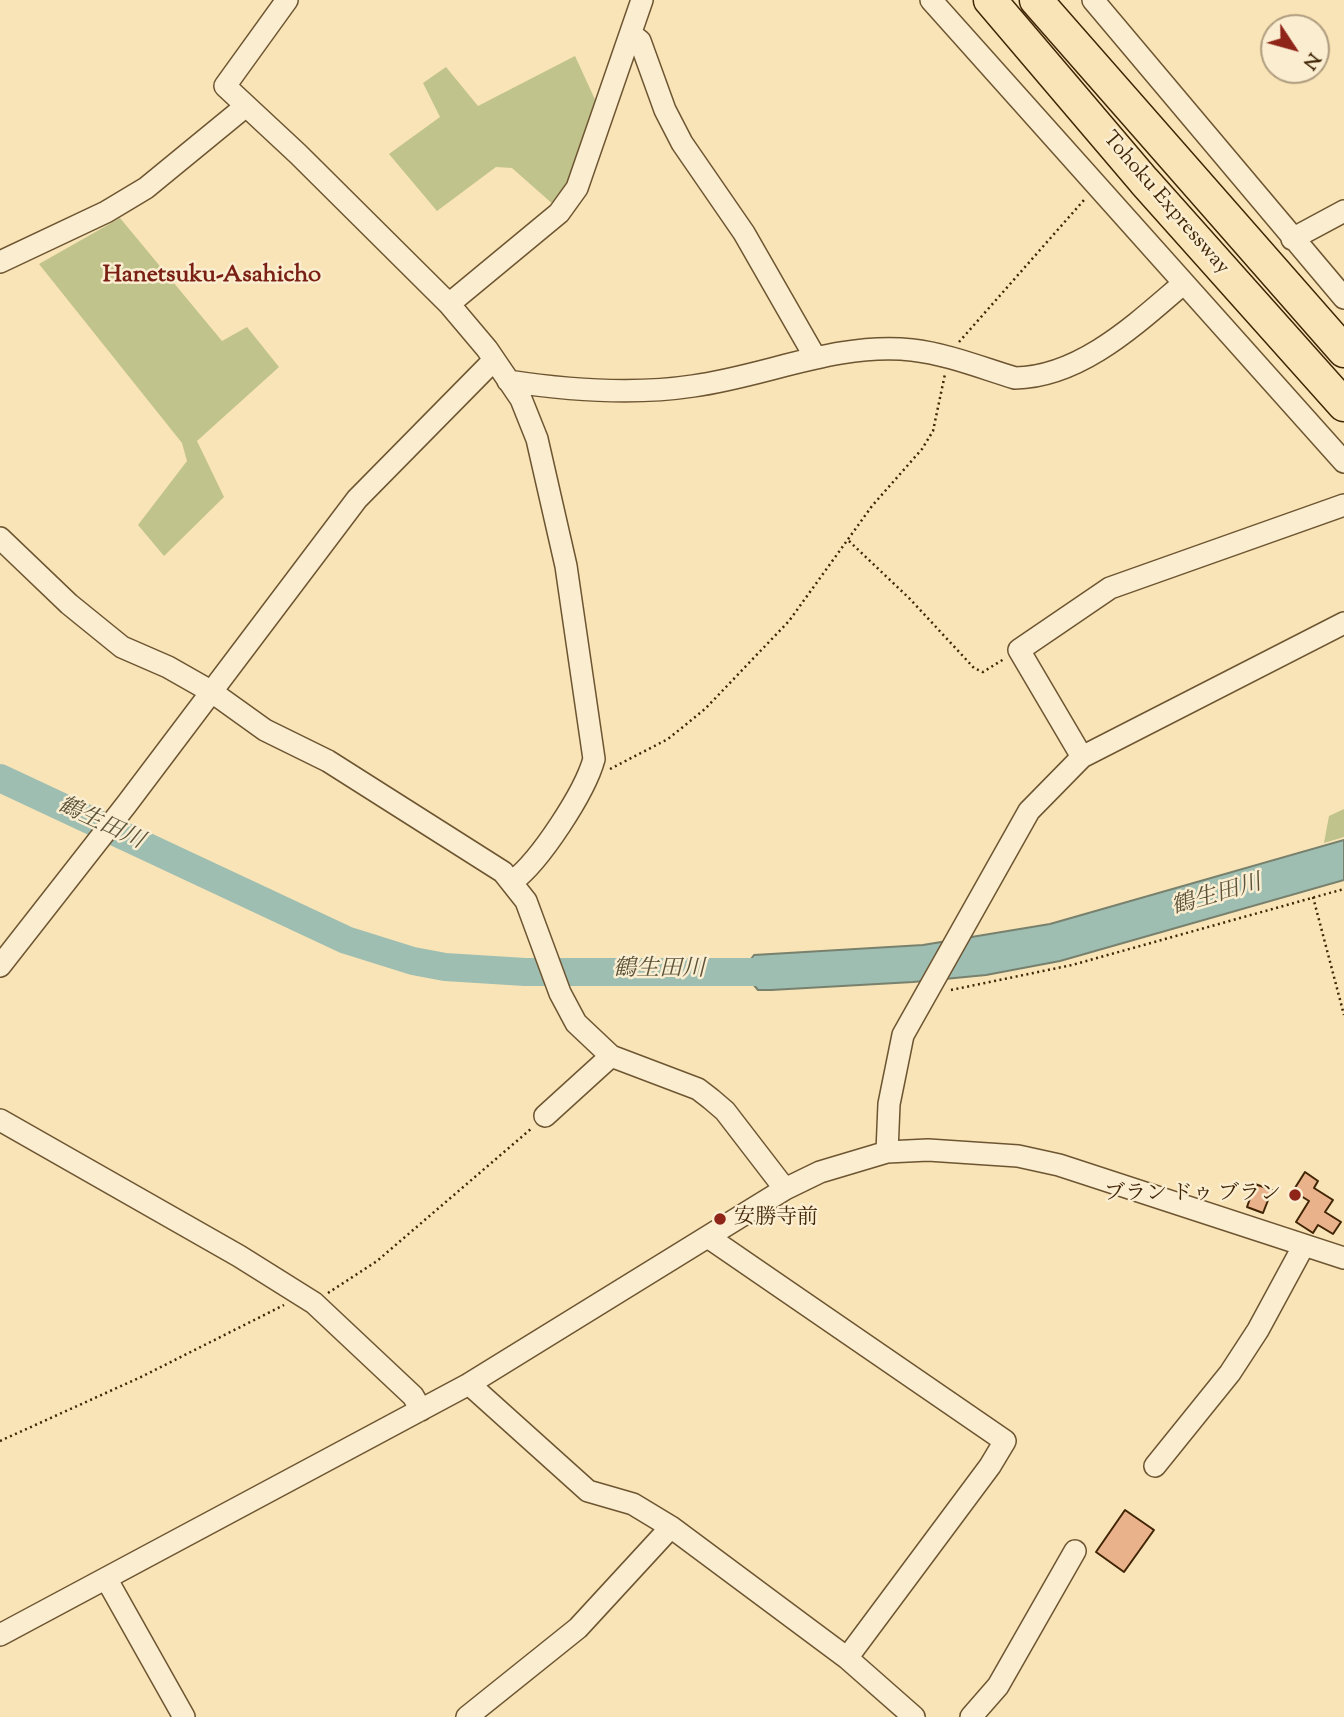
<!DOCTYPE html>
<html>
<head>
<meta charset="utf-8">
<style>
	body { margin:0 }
	#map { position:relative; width:1344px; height:1717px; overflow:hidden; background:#f8e4b6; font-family:"Sorts Mill Goudy",serif }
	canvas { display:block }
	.north { position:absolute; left:1260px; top:14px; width:70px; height:70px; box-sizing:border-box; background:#faedd0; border:2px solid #b09d7f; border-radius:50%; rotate:126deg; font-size:19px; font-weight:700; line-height:28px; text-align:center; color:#402506 }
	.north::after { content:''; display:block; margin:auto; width:24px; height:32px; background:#8f2418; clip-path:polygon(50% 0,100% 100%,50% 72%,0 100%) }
</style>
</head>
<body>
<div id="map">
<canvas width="1344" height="1717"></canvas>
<div class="north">N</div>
</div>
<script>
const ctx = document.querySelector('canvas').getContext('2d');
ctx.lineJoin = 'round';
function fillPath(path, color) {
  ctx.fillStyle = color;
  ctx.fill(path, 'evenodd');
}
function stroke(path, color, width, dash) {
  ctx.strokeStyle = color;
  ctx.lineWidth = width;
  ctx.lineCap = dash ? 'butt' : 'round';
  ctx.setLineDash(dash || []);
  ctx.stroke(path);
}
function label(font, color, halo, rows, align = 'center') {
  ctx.font = font + ' "Sorts Mill Goudy","Noto Serif JP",serif';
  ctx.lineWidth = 5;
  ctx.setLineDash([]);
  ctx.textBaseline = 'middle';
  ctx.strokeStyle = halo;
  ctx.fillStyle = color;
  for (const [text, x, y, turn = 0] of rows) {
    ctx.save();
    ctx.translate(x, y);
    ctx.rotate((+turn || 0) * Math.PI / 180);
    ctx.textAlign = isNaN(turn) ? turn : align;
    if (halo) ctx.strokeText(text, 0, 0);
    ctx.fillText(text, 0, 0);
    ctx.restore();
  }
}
fillPath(new Path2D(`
	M575,56L598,106L571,185L555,206L512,168L496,167L437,211L389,154L440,117L423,83L446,67L478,106Z
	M120,218L222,341L247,327L279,367L197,441L224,497L164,556L138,525L187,461L182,443L39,264Z
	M1344,809V837L1324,843L1329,816Z`), '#c0c38b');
const water = new Path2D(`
	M1344,840V880L1060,961L986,975L913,982L771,990H758L742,971L754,955L923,945L1050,924Z`);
fillPath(water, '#9ebeb2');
stroke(water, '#78816d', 2);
stroke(new Path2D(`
	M0,778L346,940L413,961L445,967L525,972H781`), '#9ebeb2', 28);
const building = new Path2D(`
	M1305,1172L1318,1181L1314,1188L1333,1200L1325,1212L1341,1222L1333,1234L1318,1225L1313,1233L1296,1222L1309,1201L1293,1191Z
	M1255,1184L1272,1190L1263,1213L1247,1207Z
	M1125,1510L1154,1530L1124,1572L1096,1552Z`);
fillPath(building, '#eab28b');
stroke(building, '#402506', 2);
const minor = new Path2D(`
	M287,0L225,86L298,154L449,304L487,349L521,399L537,439L566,566L594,759C585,792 540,861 513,881
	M931,0L1344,462
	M1093,0L1344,298
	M631,34L640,41L665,110L682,143L744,233L815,357
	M1292,239L1344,211
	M0,262L106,212L146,188L246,106
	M449,304L559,213L577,188L642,0
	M508,381C567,390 634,395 693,386C767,376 836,342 912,350C947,354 982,368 1015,378C1081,377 1137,323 1184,283
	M0,538L69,604L122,647L168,667L212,692L265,730L328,761L503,872L526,901L560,993L576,1023L611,1056L698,1089L711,1099L725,1111L785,1189
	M1082,757L1019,650L1110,588L1344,505
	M0,966L126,805L357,499L494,360
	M545,1116L611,1056
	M0,1120L239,1256L314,1303L413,1396L421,1410
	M887,1152L889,1104L903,1035L1029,811L1082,757L1344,623
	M708,1237L1005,1441L990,1466L847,1658
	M469,1384L588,1491L633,1504L671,1527L847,1658L914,1717
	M1155,1466L1230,1373L1258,1330L1304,1245
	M107,1580L184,1717
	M0,1635L469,1384L785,1189L820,1172L887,1152L928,1150L1018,1156L1059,1165L1344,1258
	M467,1717L578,1628L671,1527
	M971,1717L998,1686L1075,1551`);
const highway = new Path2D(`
	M990,0L1144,181L1344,405
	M1036,0L1344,351`);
stroke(minor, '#6e5532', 24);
stroke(highway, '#402506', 35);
stroke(new Path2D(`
	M959,342L1084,200
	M849,541L910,599L974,668L983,672L1004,659
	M610,769L668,739L705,709L789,621L872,506L922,449L933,431L945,374
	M1313,897L1344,1015
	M951,990L1072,965L1344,889
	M328,1293L377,1261L532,1128
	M0,1441L141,1377L284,1305`), '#402506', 2.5, [2, 3.5]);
stroke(minor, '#faedd0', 21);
stroke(highway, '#f8e4b6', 32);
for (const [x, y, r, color] of [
	[1295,1195,7,"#8f2418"],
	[720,1219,7,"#8f2418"]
]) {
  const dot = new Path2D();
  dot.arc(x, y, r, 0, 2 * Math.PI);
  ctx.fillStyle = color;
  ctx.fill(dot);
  stroke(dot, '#faedd0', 2.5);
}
label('21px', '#402506', '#faedd0', [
	["Tohoku Expressway",1165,204,49]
]);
label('21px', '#402506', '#faedd0', [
	["ブラン ドゥ ブラン",1281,1195],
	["安勝寺前",734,1219,"left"]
], 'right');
label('italic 23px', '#5c533a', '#faedd0', [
	["鶴生田川",100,825,25],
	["鶴生田川",1217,897,-16],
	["鶴生田川",659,971]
]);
label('bold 24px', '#7a1f14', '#faedd0', [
	["Hanetsuku-Asahicho",212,277]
]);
</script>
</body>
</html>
